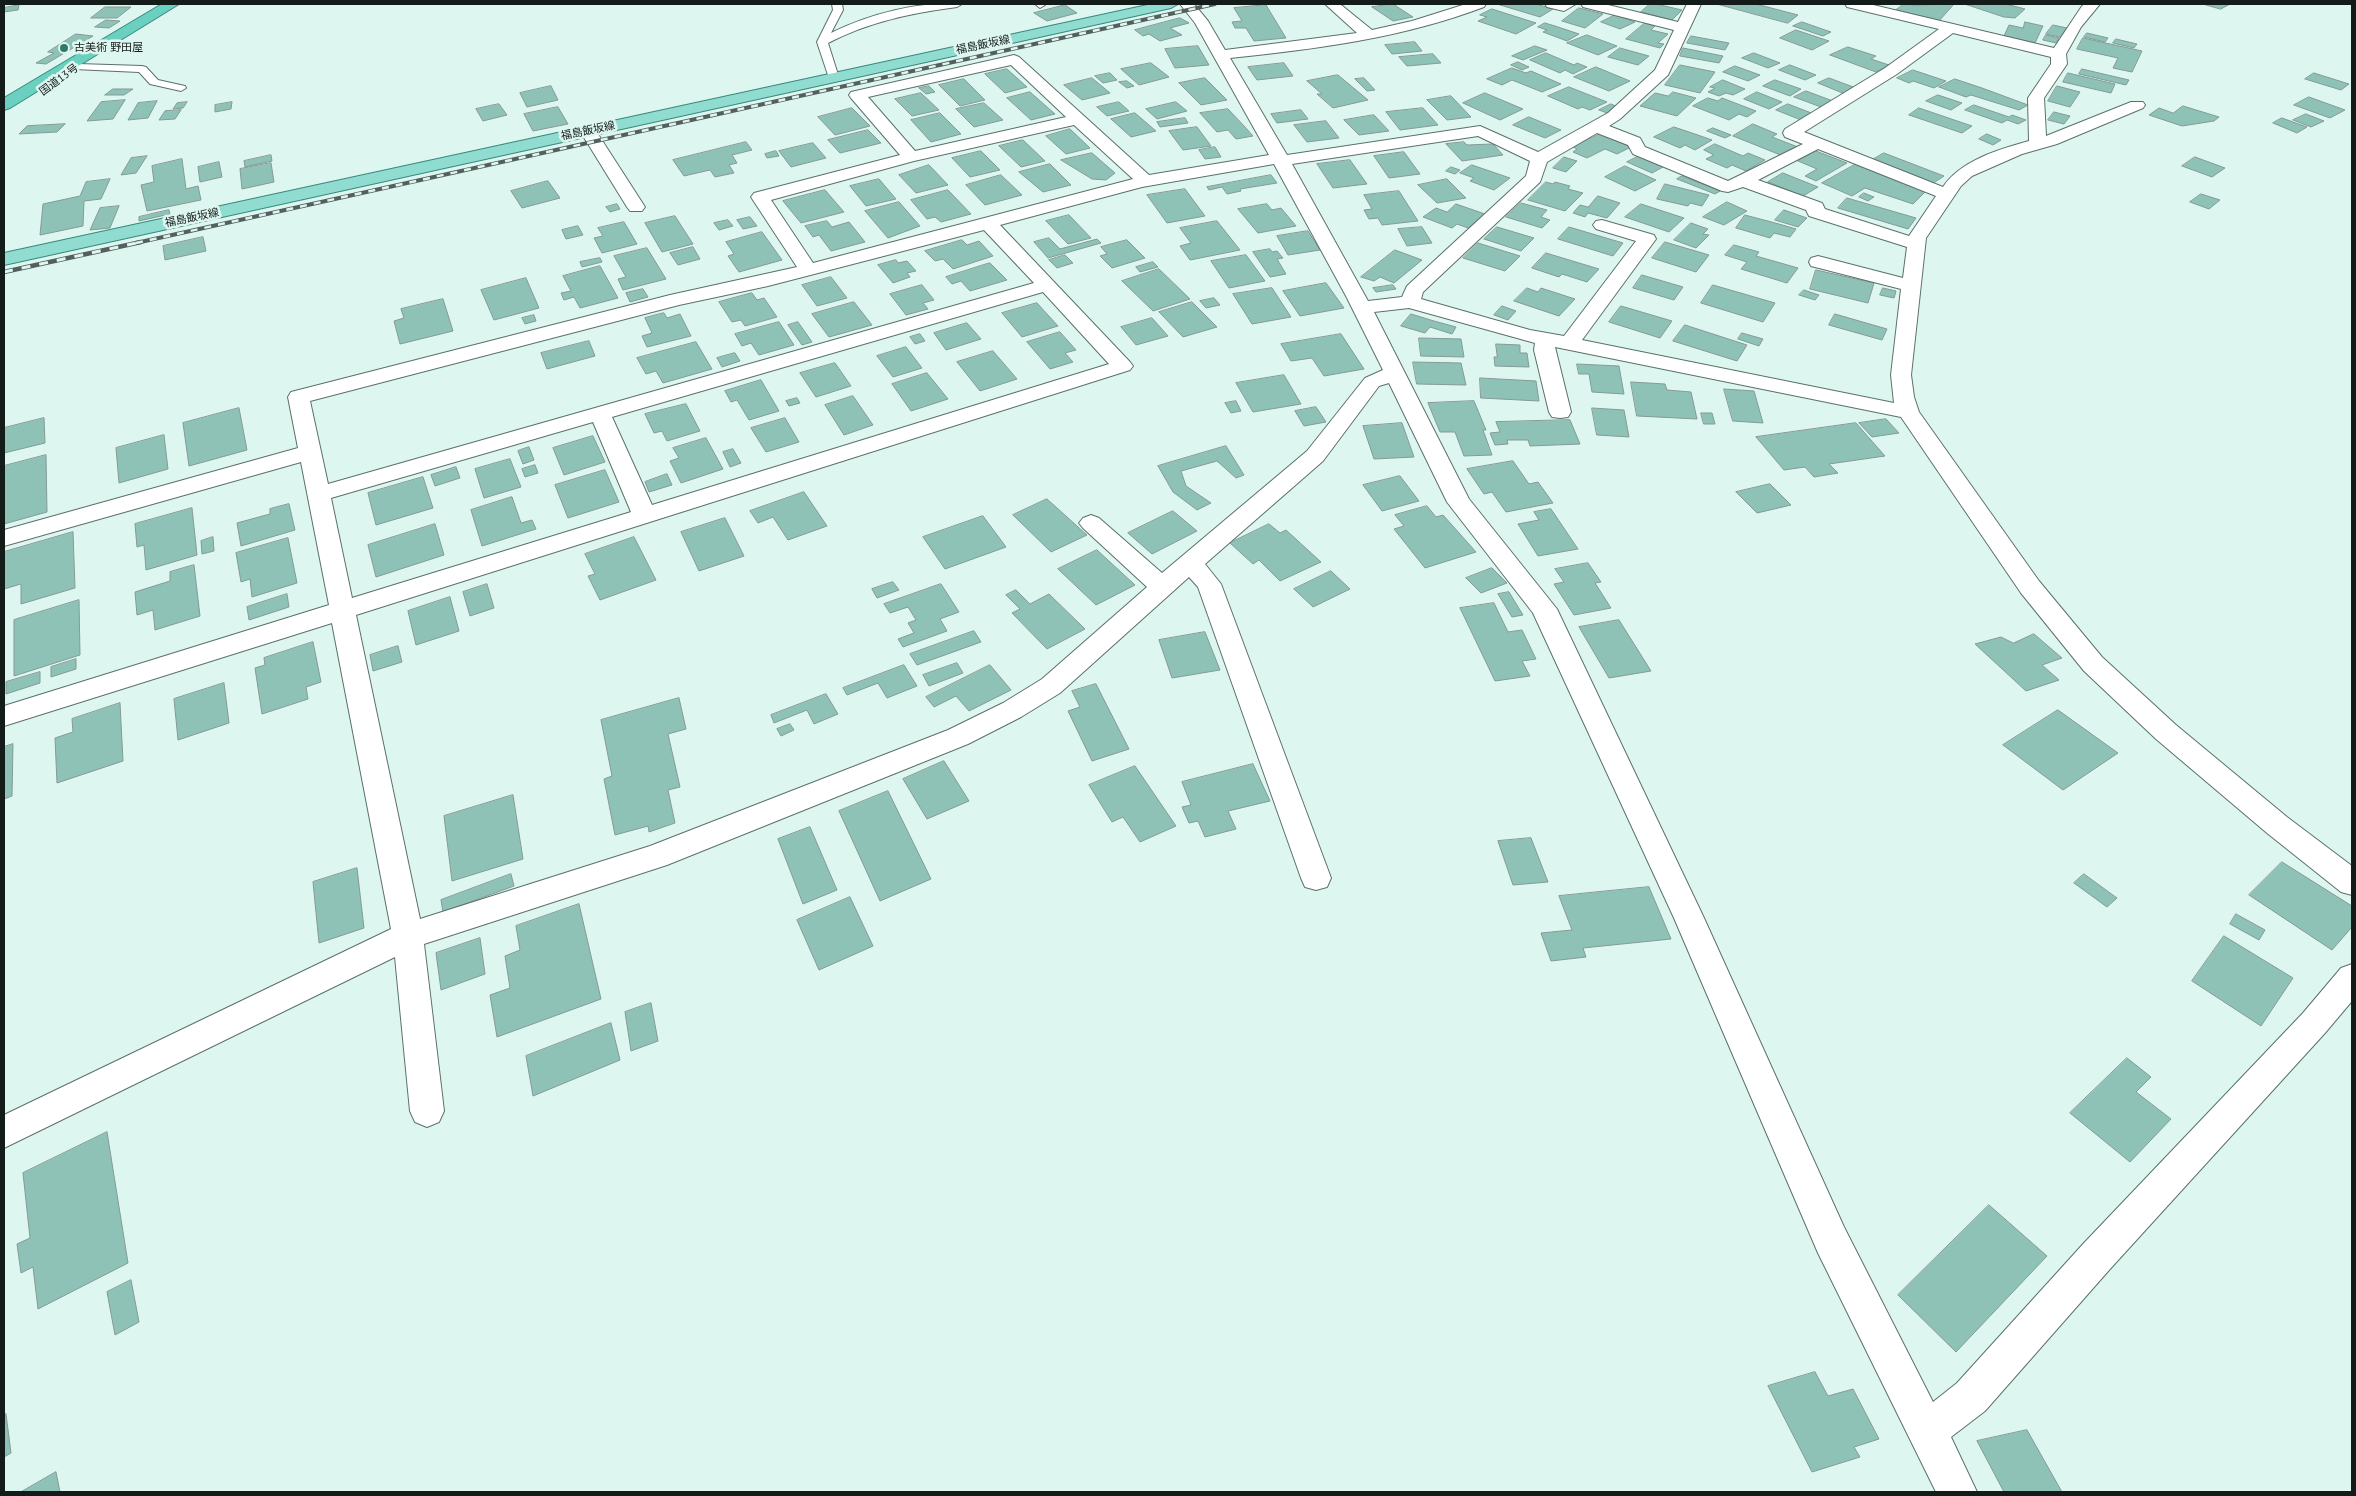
<!DOCTYPE html>
<html>
<head>
<meta charset="utf-8">
<style>
	body { margin:0 }
	#map { position:relative; width:2356px; height:1496px; overflow:hidden; background:#def6f0; font-family:"PT Sans",sans-serif }
	canvas { display:block }
	.frame { position:absolute; inset:0; border:5px solid #141c1a; pointer-events:none }
</style>
</head>
<body>
<div id="map">
<canvas width="2356" height="1496"></canvas>
<div class="frame"></div>
</div>
<script>
const ctx = document.querySelector('canvas').getContext('2d');
ctx.lineJoin = 'round';
function fillPath(path, color) {
  ctx.fillStyle = color;
  ctx.fill(path, 'evenodd');
}
function stroke(path, color, width, dash) {
  ctx.strokeStyle = color;
  ctx.lineWidth = width;
  ctx.lineCap = dash ? 'butt' : 'round';
  ctx.setLineDash(dash || []);
  ctx.stroke(path);
}
function label(font, color, halo, rows, align = 'center') {
  ctx.font = font + ' "PT Sans","Noto Sans JP",sans-serif';
  ctx.lineWidth = 5;
  ctx.setLineDash([]);
  ctx.textBaseline = 'middle';
  ctx.strokeStyle = halo;
  ctx.fillStyle = color;
  for (const [text, x, y, turn = 0] of rows) {
    ctx.save();
    ctx.translate(x, y);
    ctx.rotate((+turn || 0) * Math.PI / 180);
    ctx.textAlign = isNaN(turn) ? turn : align;
    if (halo) ctx.strokeText(text, 0, 0);
    ctx.fillText(text, 0, 0);
    ctx.restore();
  }
}
const building = new Path2D(`
	M1393,4L1413,17L1393,21L1372,7Z
	M1503,4H1536L1553,9L1540,17L1500,5Z
	M1650,4H1656L1682,10L1672,20L1641,12Z
	M1717,4H1756L1798,15L1788,23Z
	M1904,4L1914,5L1954,4L1939,21L1896,10Z
	M1965,4H2006L2025,9L2015,18L2004,17Z
	M2203,4H2230L2221,9Z
	M19,5L18,10L4,12V8Z
	M1065,5L1077,13L1047,21L1034,13Z
	M1266,5L1286,38L1254,41L1246,28H1235L1232,22L1242,21L1234,8Z
	M105,7H131L117,18H91Z
	M1579,8L1603,14L1585,28L1562,21Z
	M1492,9L1536,23L1516,34L1478,21L1487,17L1480,15Z
	M1615,15L1635,22L1620,29L1601,22Z
	M1180,18L1189,23L1170,28L1182,35L1160,41L1149,34L1143,36L1135,30Z
	M106,20L120,21L109,28L95,27Z
	M1802,22L1831,32L1823,36L1793,26Z
	M2025,22L2043,26L2035,43L2004,36L2009,25L2023,28Z
	M1545,23L1555,26L1579,34L1567,41L1543,32L1547,30L1538,27Z
	M1645,23L1655,26L1651,30L1668,34L1658,43L1664,44L1660,48L1626,39Z
	M2053,25L2067,28L2060,37L2046,34Z
	M1796,30L1829,41L1812,50L1780,38Z
	M2087,33L2108,38L2105,42L2084,37Z
	M76,34L93,36L46,64L36,63L54,53L48,52Z
	M1587,35L1617,46L1598,55L1567,43Z
	M2046,35L2059,38L2056,43L2043,40Z
	M1691,36L1729,43L1725,50L1687,43Z
	M2083,38L2142,51L2132,72L2113,68L2118,58L2077,49Z
	M2116,39L2137,44L2134,48L2113,43Z
	M1415,42L1422,51L1392,54L1385,45Z
	M1198,46L1209,65L1175,68L1165,49Z
	M1535,46L1547,50L1523,60L1512,56Z
	M1848,47L1876,56L1871,59L1889,65L1876,72L1830,55Z
	M1620,48L1649,56L1638,65L1608,57Z
	M1683,48L1723,56L1719,63L1680,56Z
	M1546,53L1574,65L1577,63L1587,67L1573,74L1565,70L1560,73L1530,60Z
	M1754,53L1780,63L1768,68L1742,58Z
	M1433,54L1441,63L1407,66L1399,57Z
	M1518,62L1529,67L1522,70L1511,65Z
	M1151,63L1169,77L1139,85L1121,69Z
	M1284,63L1293,76L1257,80L1248,67Z
	M1680,65L1715,72L1700,93L1665,85Z
	M1790,65L1816,75L1805,80L1779,70Z
	M1735,66L1760,75L1748,81L1723,72Z
	M1596,67L1630,81L1609,91L1574,77Z
	M1512,68L1526,73L1531,71L1561,84L1542,92L1512,80L1502,85L1487,79Z
	M1007,69L1027,87L1005,93L985,74Z
	M2082,69L2129,80L2126,85L2079,74Z
	M1913,70L1946,81L1934,88L1913,81L1909,83L1897,78Z
	M1110,73L1117,80L1103,83L1095,76Z
	M2068,73L2115,84L2111,93L2063,82Z
	M2314,73L2349,84L2341,90L2305,79Z
	M1338,75L1368,100L1333,108L1317,94H1322L1307,81Z
	M1092,78L1110,93L1082,100L1064,85Z
	M1205,78L1227,100L1201,105L1179,83Z
	M1364,78L1375,90L1367,91L1355,79Z
	M1829,78L1856,88L1845,94L1818,83Z
	M964,79L985,100L960,106L939,85Z
	M1955,79L1982,88L2028,105L2019,110L1971,95L1966,97L1939,87Z
	M1723,80L1745,89L1733,95L1726,93L1719,96L1708,92L1715,88L1710,87Z
	M1775,80L1801,89L1790,96L1763,86Z
	M1127,81L1134,86L1127,88L1119,82Z
	M551,86L558,100L527,107L520,93Z
	M929,86L935,92L926,94L919,88Z
	M2057,86L2080,92L2070,107L2048,101Z
	M1569,87L1607,102L1590,110L1582,107L1578,109L1548,96Z
	M113,89H133L124,95H105Z
	M1806,91L1833,101L1821,107L1794,97Z
	M1030,92L1055,114L1031,120L1007,98Z
	M1673,92L1696,98L1677,116L1640,106L1655,93L1668,96Z
	M1757,92L1782,102L1769,109L1744,99Z
	M921,93L939,110L912,116L895,99Z
	M1485,93L1523,109L1500,120L1463,103Z
	M1938,95L1962,103L1951,110L1926,101Z
	M1451,96L1471,117L1447,120L1427,100Z
	M2309,97L2345,110L2330,118L2294,105Z
	M1708,98L1718,101L1722,98L1756,111L1747,117L1739,114L1729,120L1693,106Z
	M125,100L113,119L87,121L101,102Z
	M157,101L148,118L128,120L138,103Z
	M187,102L183,108L173,109L177,103Z
	M232,102L231,109L215,112V105Z
	M1119,102L1129,111L1107,116L1097,107Z
	M1176,102L1187,111L1157,119L1146,109Z
	M984,103L1003,120L974,127L956,109Z
	M499,104L507,115L483,121L476,109Z
	M1611,104L1618,107L1607,113L1599,110Z
	M1788,104L1814,114L1801,120L1776,110Z
	M1974,105L2009,117L2012,115L2026,120L2018,124L2007,120L2002,123L1965,110Z
	M2183,106L2219,117L2214,121L2182,126L2149,115L2159,108L2173,113Z
	M558,107L568,124L533,131L524,114Z
	M852,108L870,126L835,135L818,117Z
	M1423,108L1438,125L1400,130L1386,112Z
	M1919,108L1972,126L1962,133L1909,115Z
	M1228,109L1245,127L1253,136L1236,139L1228,130L1217,132L1200,113Z
	M181,110L175,119L159,120L165,111Z
	M1301,110L1308,119L1277,123L1271,114Z
	M2054,112L2070,116L2064,124L2048,120Z
	M940,113L961,134L931,142L911,120Z
	M1135,113L1156,131L1131,137L1111,119Z
	M2306,114L2324,121L2311,127L2293,120Z
	M1374,115L1389,131L1359,135L1344,120Z
	M1529,117L1561,130L1545,138L1513,125Z
	M1185,118L1188,123L1160,127L1157,122Z
	M2282,118L2307,127L2297,133L2273,123Z
	M1326,121L1339,138L1307,142L1294,125Z
	M65,124L57,132L19,134L27,126Z
	M1753,124L1777,134L1772,137L1798,147L1783,156L1733,136Z
	M1197,127L1211,146L1183,150L1169,131Z
	M1674,127L1692,133L1712,140L1695,150L1685,145L1680,148L1654,137Z
	M1713,128L1731,135L1725,138L1707,131Z
	M1070,129L1090,148L1066,154L1046,136Z
	M868,130L881,143L840,153L828,140Z
	M1600,134L1631,147L1617,154L1605,149L1587,158L1573,152L1577,149L1573,147Z
	M1987,134L2001,140L1993,145L1979,139Z
	M1023,140L1045,161L1021,167L999,146Z
	M746,142L752,150L732,155L737,163L729,165L734,173L715,177L710,170L684,176L673,160Z
	M1464,142L1467,145L1493,144L1503,155L1462,161L1446,144Z
	M813,143L826,158L791,167L779,151Z
	M1715,144L1743,156L1748,153L1765,160L1746,171L1732,165L1727,168L1706,159L1714,155L1704,150Z
	M1215,147L1221,157L1205,159L1199,150Z
	M776,151L779,156L767,158L765,154Z
	M981,151L1000,170L970,177L952,158Z
	M1816,151L1847,163L1816,181L1805,176L1817,169L1798,161Z
	M1404,152L1420,174L1389,178L1374,156Z
	M1092,153L1115,173L1106,180L1092,179L1061,160Z
	M1884,153L1944,176L1932,184L1872,160Z
	M271,155L272,161L245,167L244,161Z
	M147,156L136,173L121,175L131,158Z
	M1639,156L1663,167L1652,173L1627,162Z
	M1564,157L1577,161L1566,172L1553,168Z
	M2195,157L2225,168L2212,177L2182,166Z
	M182,159L186,189L198,186L201,200L147,211L141,185L154,182L152,166Z
	M1350,160L1367,184L1333,188L1317,164Z
	M219,162L222,177L200,182L198,167Z
	M271,163L274,182L242,189L240,169Z
	M1050,164L1071,185L1043,192L1019,172Z
	M1856,164L1885,176L1927,190L1913,204L1865,188L1852,196L1822,183Z
	M929,165L948,185L916,193L899,175Z
	M1472,165L1510,178L1494,190L1470,181L1474,178L1460,173Z
	M1625,166L1656,180L1635,191L1605,177Z
	M1451,167L1460,170L1455,174L1446,171Z
	M1783,173L1818,187L1803,196L1768,182Z
	M1001,175L1022,195L985,205L966,185Z
	M1271,175L1277,183L1240,189L1241,191L1227,194L1222,187L1209,190L1207,187Z
	M1682,176L1720,191L1715,194L1677,179Z
	M110,179L101,199L84,201L83,226L40,235L43,204L80,196L86,182Z
	M879,179L896,199L866,206L850,186Z
	M1447,179L1466,198L1437,203L1418,185Z
	M548,181L560,198L522,208L511,191Z
	M1546,182L1553,184L1555,182L1570,186L1568,189L1583,193L1565,211L1528,200Z
	M1665,184L1709,195L1702,206L1690,203L1688,206L1657,199Z
	M1185,189L1205,216L1167,223L1147,195Z
	M825,190L844,212L801,223L783,201Z
	M948,190L971,214L941,222L935,217L927,219L911,200Z
	M1399,191L1418,221L1382,225L1378,218L1369,219L1364,210L1372,209L1364,195Z
	M1864,193L1874,197L1868,201L1859,197Z
	M2201,194L2220,200L2209,209L2190,202Z
	M1598,196L1620,203L1607,218L1588,213L1585,217L1573,213L1580,205L1588,207Z
	M1847,198L1916,218L1908,229L1838,208Z
	M899,202L920,226L888,238L865,211Z
	M1727,202L1747,211L1724,225L1703,217Z
	M1521,203L1547,210L1541,217L1550,220L1542,228L1506,217Z
	M617,204L620,209L610,212L606,207Z
	M1267,204L1272,210L1281,208L1296,226L1258,233L1238,209Z
	M1456,204L1485,214L1468,228L1457,224L1452,228L1423,217L1436,208L1447,212Z
	M1641,204L1684,218L1669,232L1625,217Z
	M119,206L110,228L90,230L100,208Z
	M169,210L170,214L139,221V217Z
	M1784,210L1807,218L1798,227L1775,220Z
	M1069,215L1091,238L1068,244L1046,221Z
	M1745,215L1779,224L1796,229L1790,237L1774,233L1770,238L1736,228Z
	M675,216L693,244L662,252L645,223Z
	M750,217L757,226L743,229L737,220Z
	M728,220L733,226L719,230L714,223Z
	M827,221L832,227L849,222L865,242L831,251L819,235L813,237L805,226Z
	M1217,221L1240,250L1190,260L1180,246L1191,243L1180,228Z
	M624,222L637,244L602,253L594,238L603,236L598,228Z
	M1691,223L1708,229L1703,234L1709,235L1696,248L1674,240Z
	M578,226L583,235L566,239L562,230Z
	M1422,227L1432,243L1407,246L1398,229Z
	M1497,227L1534,238L1521,251L1484,239Z
	M1569,227L1623,243L1613,256L1558,239Z
	M1308,231L1320,250L1288,255L1277,236Z
	M762,232L782,260L739,272L728,256L734,254L726,242Z
	M203,237L206,251L165,260L163,246Z
	M1049,238L1060,249L1097,239L1101,243L1048,258L1034,242Z
	M962,240L967,245L979,241L993,256L953,269L943,259L935,261L925,251Z
	M1127,240L1145,258L1112,268L1100,256L1107,254L1101,247Z
	M1665,242L1709,255L1696,272L1652,258Z
	M1478,243L1520,256L1505,271L1463,258Z
	M1734,245L1759,252L1756,256L1798,268L1787,283L1741,269L1747,262L1725,255Z
	M693,247L700,259L678,265L670,253Z
	M647,248L666,279L623,290L618,279L626,277L614,256Z
	M1270,249L1272,252L1277,251L1283,258L1277,259L1286,274L1270,277L1253,252Z
	M1395,250L1422,260L1394,283L1380,277L1374,281L1361,277Z
	M1546,253L1599,269L1587,282L1562,274L1559,277L1532,268Z
	M1065,255L1073,263L1057,268L1049,260Z
	M1246,255L1265,281L1229,288L1211,261Z
	M600,258L602,262L582,267L580,262Z
	M896,260L898,263L907,261L916,271L907,273L910,277L893,283L878,265Z
	M1153,262L1158,267L1140,272L1136,267Z
	M990,263L1007,280L970,291L961,281L952,284L946,277Z
	M600,266L618,298L580,308L574,297L564,300L561,293L571,291L563,276Z
	M1159,269L1190,299L1153,311L1122,281Z
	M1816,270L1874,283L1868,303L1810,289Z
	M1642,275L1683,287L1674,300L1633,288Z
	M831,277L847,298L817,306L802,285Z
	M526,278L539,308L494,320L481,290Z
	M1326,283L1344,308L1300,316L1283,291Z
	M922,285L934,300L923,303L928,309L906,315L890,294Z
	M1393,285L1396,289L1376,292L1373,288Z
	M1713,285L1775,303L1763,322L1701,303Z
	M1272,288L1291,317L1252,324L1233,294Z
	M1527,288L1538,292L1541,288L1575,299L1559,316L1514,301Z
	M1883,288L1896,291L1894,298L1880,295Z
	M643,289L648,297L630,302L626,293Z
	M1804,290L1819,295L1815,300L1799,295Z
	M752,293L757,300L764,298L777,317L745,326L741,320L732,322L719,302Z
	M1214,298L1220,305L1206,308L1200,301Z
	M443,299L453,331L400,344L394,321L404,318L401,309Z
	M854,302L872,325L829,337L812,314Z
	M1192,302L1217,327L1183,337L1159,312Z
	M1037,303L1058,326L1022,337L1002,313Z
	M1502,306L1516,311L1508,320L1494,315Z
	M1621,306L1672,321L1660,338L1609,322Z
	M664,313L667,318L680,314L691,336L647,347L642,336L652,333L645,318Z
	M1411,314L1434,321L1456,327L1452,334L1430,327L1425,333L1401,326Z
	M1835,314L1887,329L1882,340L1829,325Z
	M534,315L536,321L525,324L522,318Z
	M1152,318L1168,336L1136,345L1121,327Z
	M779,322L794,345L759,355L751,343L742,346L735,334Z
	M798,322L812,342L802,345L788,325Z
	M967,323L981,339L946,350L934,333Z
	M1685,325L1747,345L1737,361L1673,341Z
	M1060,332L1076,350L1065,353L1073,362L1050,369L1027,342Z
	M1742,333L1763,339L1759,346L1738,339Z
	M920,334L925,341L915,344L910,337Z
	M1341,334L1364,369L1324,376L1312,358L1291,361L1281,344Z
	M1419,338L1461,339L1464,357L1421,356Z
	M589,341L595,356L547,369L541,353Z
	M696,342L712,369L663,383L656,371L646,374L637,358Z
	M1496,344L1520,345V353H1527L1529,367L1495,366L1494,357H1497Z
	M906,347L922,368L893,377L877,356Z
	M993,351L1017,379L980,391L957,362Z
	M735,353L740,361L722,367L717,358Z
	M1413,362L1461,363L1466,385L1417,384Z
	M835,363L851,386L816,397L800,373Z
	M1577,364L1619,366L1624,394L1592,392L1589,374H1579Z
	M927,373L948,399L911,411L892,384Z
	M1284,375L1301,404L1253,412L1236,383Z
	M1480,378L1536,381L1539,401L1481,398Z
	M761,380L779,411L749,420L737,400L731,402L725,391Z
	M1631,382L1665,384L1667,390L1691,392L1697,419L1637,416Z
	M1724,389L1754,391L1763,423L1733,421Z
	M853,396L873,425L844,435L825,405Z
	M797,398L800,403L789,406L786,401Z
	M1236,401L1241,411L1231,413L1225,403Z
	M1474,401L1486,430H1483L1492,455L1464,456L1455,432H1440L1428,403Z
	M686,404L700,431L667,441L662,431L654,433L645,414Z
	M1316,407L1326,422L1304,426L1295,411Z
	M239,408L247,450L189,466L183,423Z
	M1592,408L1624,410L1629,437L1597,435Z
	M1701,413H1712L1715,424H1704Z
	M44,418L45,443L4,453V428Z
	M785,418L799,442L766,452L751,428Z
	M1886,419L1899,433L1872,437L1859,423Z
	M1570,420L1580,444L1530,446L1528,440H1507L1508,444L1495,445L1490,433L1500,432L1496,422Z
	M1402,423L1414,457L1374,459L1363,426Z
	M1856,423L1885,456L1829,464L1838,473L1814,477L1805,467L1784,470L1756,437Z
	M164,435L168,469L119,483L116,448Z
	M593,436L605,462L564,475L553,448Z
	M706,438L723,469L681,483L670,461L679,458L673,448Z
	M1226,446L1244,475L1236,478L1217,461L1181,471L1186,486L1211,503L1197,510L1173,492L1158,466Z
	M529,447L534,460L523,464L518,451Z
	M733,449L741,463L730,467L723,452Z
	M46,455L47,512L4,524V466Z
	M510,459L521,487L484,498L475,469Z
	M1513,461L1529,484L1538,482L1553,503L1506,512L1492,492L1484,494L1467,469Z
	M535,465L538,473L525,477L522,469Z
	M456,467L460,478L435,486L431,475Z
	M605,470L619,502L568,518L555,485Z
	M667,474L672,485L649,492L645,482Z
	M1400,476L1419,501L1382,511L1363,485Z
	M423,477L433,508L376,525L368,493Z
	M1770,484L1791,505L1757,513L1736,492Z
	M804,492L827,526L788,540L773,517L758,523L750,511Z
	M512,497L521,523L532,520L536,529L482,546L471,510Z
	M1047,499L1087,535L1051,552L1013,515Z
	M289,504L295,530L241,546L237,523L270,514V509Z
	M1427,506L1436,517L1443,515L1476,552L1425,568L1394,529L1404,526L1395,515Z
	M192,508L197,555L146,570L144,545L137,547L135,524Z
	M1551,509L1578,549L1538,556L1518,524L1539,520L1534,512Z
	M1173,511L1197,531L1152,554L1128,533Z
	M983,516L1006,547L945,569L923,537Z
	M725,518L744,556L699,571L681,532Z
	M435,524L444,555L376,577L368,545Z
	M1269,524L1280,533L1286,530L1321,562L1280,581L1259,560L1253,564L1230,543Z
	M73,532L75,588L21,604V584L4,589V552Z
	M213,537L214,551L202,554L201,541Z
	M634,537L656,580L600,600L588,576L595,574L585,554Z
	M288,538L297,583L252,597L250,579L241,582L236,553Z
	M1097,550L1135,585L1096,605L1058,569Z
	M1588,563L1601,582L1595,583L1611,608L1574,615L1554,584L1564,582L1555,569Z
	M194,565L200,616L155,630L153,610L137,615L135,592L170,581V572Z
	M1492,568L1507,583L1481,593L1466,578Z
	M1331,571L1350,589L1313,607L1294,589Z
	M893,582L899,590L877,598L872,589Z
	M487,584L494,608L470,616L463,592Z
	M941,584L959,612L940,619L947,631L903,647L898,639L914,633L908,623L916,620L908,607L890,613L884,604Z
	M1016,590L1030,604L1049,594L1085,629L1047,649L1012,613L1020,609L1006,595Z
	M1509,592L1523,615L1512,617L1498,594Z
	M287,594L289,607L249,620L247,607Z
	M450,597L459,631L416,645L408,611Z
	M79,600L80,655L14,676V620Z
	M1494,603L1508,632L1522,630L1536,659L1522,661L1530,676L1495,681L1460,608Z
	M1619,620L1651,671L1609,678L1579,627Z
	M974,631L981,642L917,665L910,654Z
	M1205,632L1220,670L1172,678L1159,640Z
	M2034,634L2062,658L2042,665L2059,680L2026,691L1975,644L2001,637L2013,643Z
	M313,642L321,682L306,687L308,699L262,714L255,668L265,665L264,658Z
	M398,646L402,662L373,671L370,655Z
	M76,659V669L51,677V667Z
	M957,663L963,673L929,686L923,675Z
	M904,665L917,686L887,698L878,683L847,695L843,688Z
	M990,665L1011,690L969,711L956,696L934,707L926,697Z
	M40,672V683L6,694V682Z
	M224,683L229,723L178,740L174,699Z
	M1096,684L1129,749L1092,761L1068,711L1080,707L1072,691Z
	M826,694L838,714L814,724L807,710L774,723L771,715Z
	M679,698L686,729L668,734L680,787L668,790L675,823L649,832L648,826L615,835L604,779L612,776L601,720Z
	M120,703L123,761L57,783L55,738L73,732L72,719Z
	M2058,710L2118,753L2063,790L2003,745Z
	M790,724L794,730L781,736L777,729Z
	M13,744L12,796L4,799V747Z
	M944,761L969,801L927,819L903,779Z
	M1253,764L1270,801L1228,811L1236,829L1205,837L1198,821L1189,823L1182,807L1191,805L1182,782Z
	M1135,766L1176,826L1140,842L1123,817L1112,822L1089,785Z
	M888,791L931,879L880,901L839,811Z
	M513,795L523,859L452,881L444,816Z
	M810,827L837,890L803,904L778,839Z
	M1531,838L1548,882L1513,885L1498,841Z
	M2282,862L2352,906V927L2332,950L2249,895Z
	M357,868L364,928L319,943L313,882Z
	M511,874L514,886L443,912L441,900Z
	M2084,874L2117,898L2107,907L2074,883Z
	M1649,887L1671,939L1583,948L1586,957L1551,961L1541,933L1572,930L1559,896Z
	M850,897L873,946L819,970L797,920Z
	M579,904L601,999L497,1037L490,995L510,988L505,956L520,950L516,926Z
	M2236,914L2265,930L2259,940L2230,924Z
	M2224,936L2293,978L2261,1026L2192,981Z
	M480,938L485,974L441,990L436,953Z
	M651,1003L658,1041L631,1051L625,1012Z
	M611,1023L620,1060L533,1096L526,1056Z
	M2127,1058L2151,1077L2136,1092L2171,1119L2130,1162L2070,1113Z
	M107,1132L128,1263L38,1309L33,1267L21,1273L17,1244L30,1238L23,1173Z
	M1989,1205L2047,1256L1956,1352L1898,1295Z
	M131,1280L139,1322L115,1335L107,1292Z
	M1815,1372L1828,1396L1853,1389L1879,1439L1854,1447L1860,1457L1812,1472L1768,1386Z
	M6,1414L11,1453L4,1457V1415Z
	M2027,1430L2062,1492H2004L1977,1441Z
	M56,1472L60,1492H21Z`);
fillPath(building, '#8ec2b7');
stroke(building, '#849a95', 1);
const service = new Path2D(`
	M832,4H842L843,10L831,33C870,14 919,1 962,4L957,7C911,13 869,22 828,43L839,78L834,81L829,78L817,42L833,10Z
	M1035,4H1045V5L1040,8Z
	M78,64L142,66L146,67L158,80L185,86L186,88L181,91L150,84L139,72L74,69V65Z`);
const minor = new Path2D(`
	M1180,4H1194L1208,21L1225,50L1357,33L1325,4H1340L1372,30L1412,21L1466,4H1486L1484,7C1402,38 1317,49 1230,58L1287,155L1480,126L1538,152L1608,113L1655,70L1674,30L1583,7L1581,4H1604L1678,22L1687,4H1701L1668,75L1620,119L1609,126L1640,138L1645,147L1728,181L1803,144L1785,137L1783,133L1785,129L1885,68L1939,29L1847,7L1845,4H1869L2054,48L2082,6L2085,4H2100L2081,27L2066,54L2067,64L2044,98L2046,136L2131,102H2143L2145,105L2143,108L2057,144L2022,154L1972,176L1961,186L1926,238L1911,375L1914,397L1919,412L2039,581L2102,657L2176,725L2287,817L2352,866V895L2341,892L2267,833L2156,739L2084,671L2021,593L1901,417L1555,347L1571,412L1568,417L1560,418L1552,417L1549,412L1534,350L1535,343L1409,308L1374,312L1469,499L1557,609L1704,918L1844,1227L1933,1402L1957,1383L2084,1243L2303,1013L2341,968L2352,964V1001L2325,1033L2110,1269L1985,1411L1951,1437L1977,1492H1936L1818,1253L1674,918L1533,613L1447,502L1389,383L1379,386L1323,461L1205,564L1221,584L1331,878L1327,887L1316,890L1305,887L1301,878L1198,587L1189,577L1060,693L1021,717L968,744L667,865L424,944L444,1111L439,1122L427,1127L415,1122L410,1111L395,957L4,1148V1115L391,929L332,623L4,726V706L329,605L301,462L4,546V530L298,448L288,397L291,392L670,295L797,267L751,197L754,193L900,155L851,98L849,95L851,92L1014,55L1019,57L1149,175L1269,155L1195,23ZM1953,33L2051,57V64L2028,98L2029,141C2000,149 1961,160 1943,187L1804,132L1897,74ZM1011,65L1066,117L915,151L868,97ZM1074,125L1133,179L813,263L771,200L914,161ZM1597,133L1628,145L1633,154L1722,191L1728,192L1743,187L1806,210L1809,216L1907,247L1903,278L1818,256L1811,258L1809,262L1811,266L1901,289L1891,375L1894,403L1582,340L1656,239L1654,235L1602,220L1596,221L1593,225L1596,229L1636,241L1564,336L1530,330L1421,299L1423,292L1540,182L1547,162ZM1478,136L1530,161L1526,176L1407,286L1402,297L1368,301L1292,164ZM1818,149L1936,196L1909,236L1825,209L1822,203L1758,180ZM1274,164L1346,296L1383,370L1365,378L1307,451L1162,573L1099,518L1091,515L1083,518L1079,523L1083,528L1147,587L1042,679L1003,703L948,730L650,846L420,919L356,615L1130,370L1133,366L1130,362L1000,225L1142,187ZM984,230L1034,283L328,484L310,401L679,305L768,286ZM1043,292L1109,364L652,505L612,417ZM593,422L631,512L352,598L331,498Z
	M1545,4H1576L1564,11L1547,7Z
	M588,126L594,127L596,131L645,207L642,211H630L627,207L580,131L582,127Z`);
const primary = new Path2D(`
	M1152,4H1178L1171,8L4,265V253Z`);
const trunk = new Path2D(`
	M162,4H179L10,108L4,110V98Z`);
stroke(service, '#5b706c', 2);
stroke(minor, '#5b706c', 2);
stroke(primary, '#358a7c', 2);
stroke(trunk, '#358a7c', 2);
fillPath(service, '#fff');
fillPath(minor, '#fff');
fillPath(primary, '#91dcd0');
fillPath(trunk, '#6cd0c0');
const railFar1 = new Path2D(`
	M136,243L1215,4`);
const rail = new Path2D(`
	M4,272L141,242`);
stroke(railFar1, '#53605d', 4);
stroke(rail, '#53605d', 4.5);
stroke(railFar1, '#def6f0', 2.5, [7]);
stroke(rail, '#def6f0', 3, [9]);
for (const [x, y, r, color] of [
	[64,48,5,"#32776b"]
]) {
  const dot = new Path2D();
  dot.arc(x, y, r, 0, 2 * Math.PI);
  ctx.fillStyle = color;
  ctx.fill(dot);
  stroke(dot, '#def6f0', 2);
}
label('11px', '#141c1a', '#def6f0', [
	["福島飯坂線",983,45,-12],
	["国道13号",59,80,-36],
	["福島飯坂線",588,131,-12],
	["福島飯坂線",192,218,-12]
]);
label('11px', '#141c1a', '#def6f0', [
	["古美術 野田屋",74,48]
], 'left');
</script>
</body>
</html>
